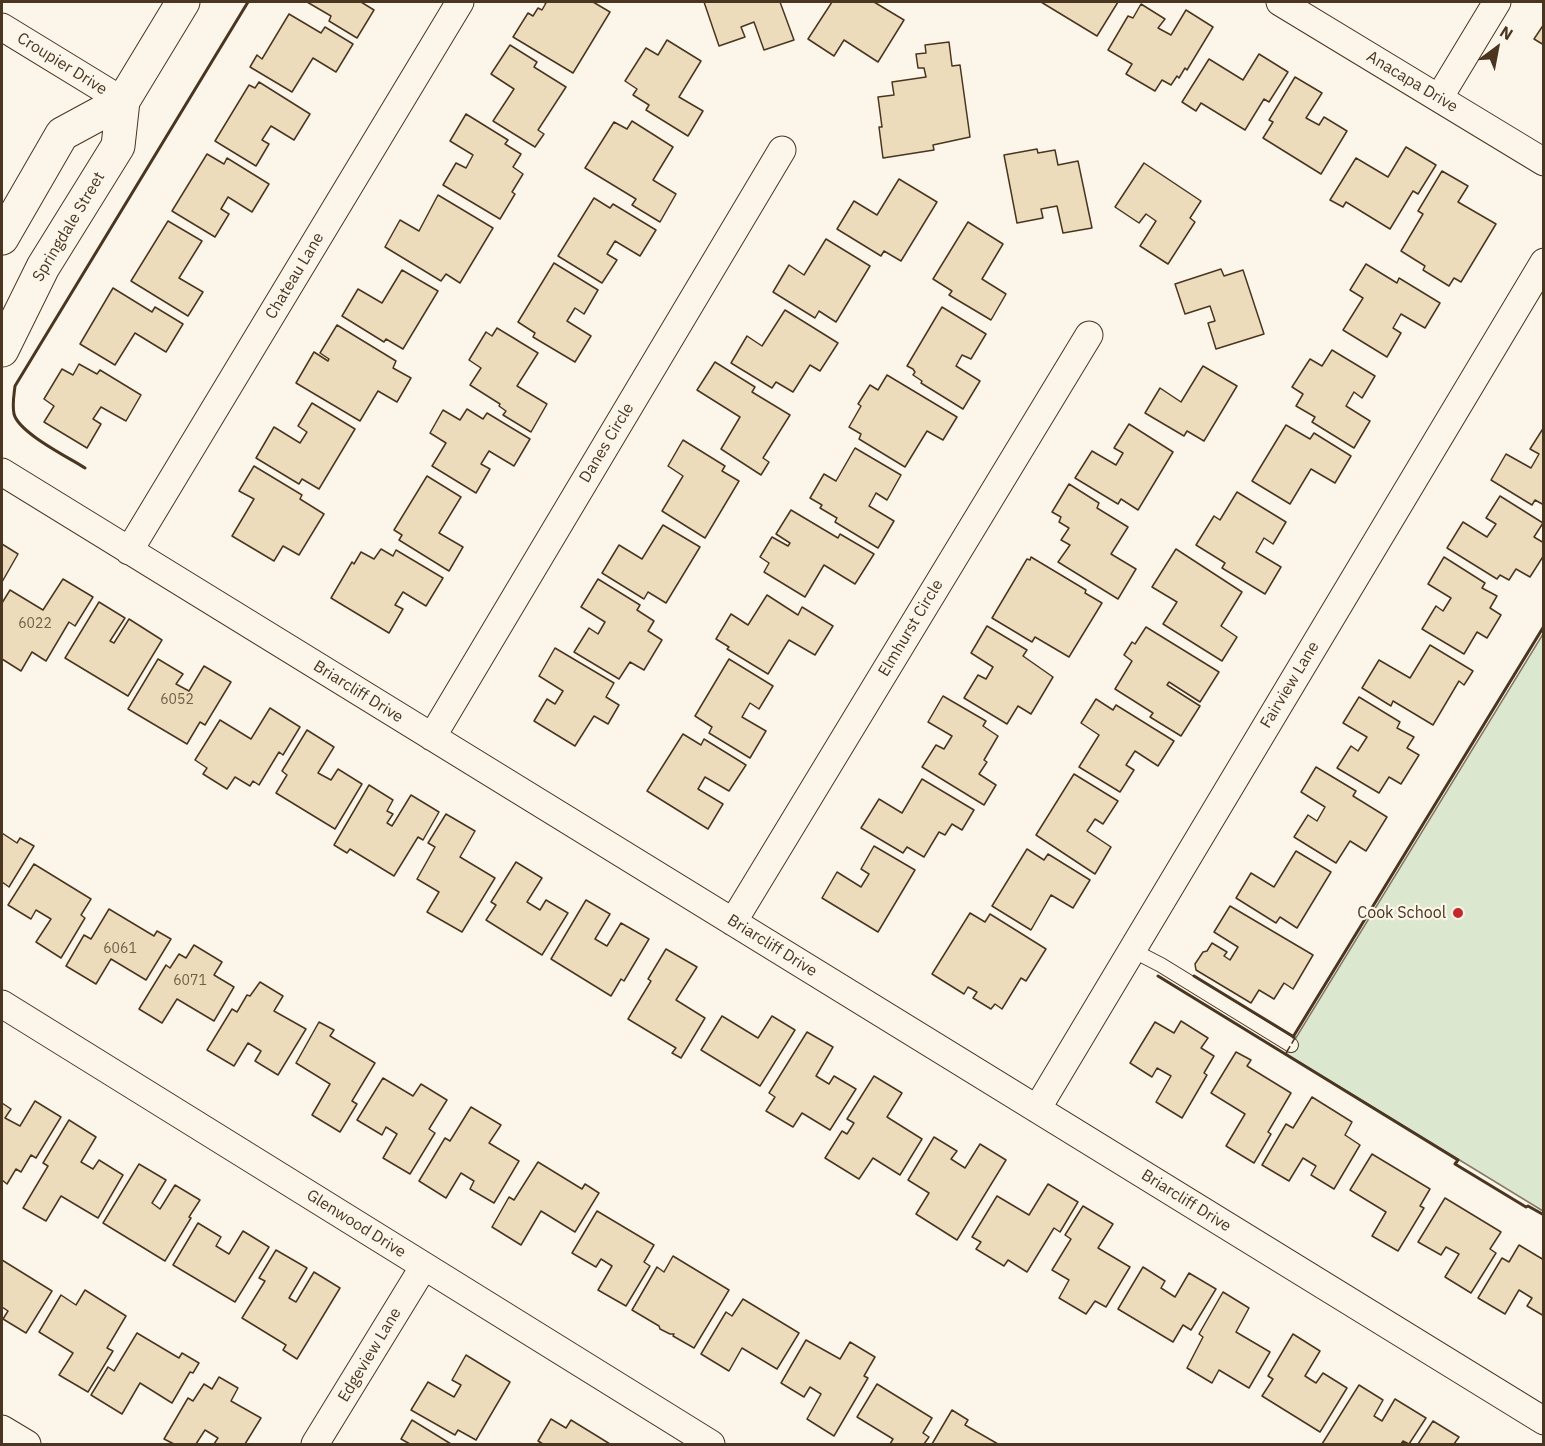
<!DOCTYPE html>
<html>
<head>
<meta charset="utf-8">
<style>
	body { margin:0 }
	#map { position:relative; width:1545px; height:1446px; overflow:hidden; background:#fbf6e9; font-family:"IBM Plex Sans",sans-serif }
	canvas { display:block }
	.frame { position:absolute; inset:0; border:3px solid #4a3520; pointer-events:none }
	.north { position:absolute; left:1467px; top:18px; width:60px; height:60px; -webkit-text-stroke:4px #fbf6e9; paint-order:stroke; rotate:32deg; font-size:16px; font-weight:700; line-height:24px; text-align:center; color:#4a3520 }
	.north::after { content:''; display:block; margin:auto; width:21px; height:27px; background:#4a3520; clip-path:polygon(50% 0,100% 100%,50% 72%,0 100%) }
</style>
</head>
<body>
<div id="map">
<canvas width="1545" height="1446"></canvas>
<div class="frame"></div>
<div class="north">N</div>
</div>
<script>
const ctx = document.querySelector('canvas').getContext('2d');
ctx.lineJoin = 'round';
function fillPath(path, color) {
  ctx.fillStyle = color;
  ctx.fill(path, 'evenodd');
}
function stroke(path, color, width, dash) {
  ctx.strokeStyle = color;
  ctx.lineWidth = width;
  ctx.lineCap = dash ? 'butt' : 'round';
  ctx.setLineDash(dash || []);
  ctx.stroke(path);
}
function label(font, color, halo, rows, align = 'center') {
  ctx.font = font + ' "IBM Plex Sans",sans-serif';
  ctx.lineWidth = 4.5;
  ctx.setLineDash([]);
  ctx.textBaseline = 'middle';
  ctx.strokeStyle = halo;
  ctx.fillStyle = color;
  for (const [text, x, y, turn = 0] of rows) {
    ctx.save();
    ctx.translate(x, y);
    ctx.rotate((+turn || 0) * Math.PI / 180);
    ctx.textAlign = isNaN(turn) ? turn : align;
    if (halo) ctx.strokeText(text, 0, 0);
    ctx.fillText(text, 0, 0);
    ctx.restore();
  }
}
const green = new Path2D(`
	M1543,634V1211L1286,1054Z`);
fillPath(green, '#dce7d0');
stroke(green, '#887966', 1.5);
const building = new Path2D(`
	M307,2H361L374,10L357,38L329,21L331,16Z
	M543,2H593L610,12L573,73L513,37L528,13L533,16L538,8L542,10L546,3Z
	M704,2H780L794,40L764,50L754,22L741,27L745,37L719,46Z
	M832,2H874L904,20L878,62L844,40L834,56L808,39Z
	M1041,2H1118L1097,36Z
	M1141,4L1165,19L1158,28L1171,35L1186,10L1213,27L1187,70L1185,68L1179,78L1177,76L1171,85L1162,80L1155,91L1126,74L1132,64L1108,50L1128,16L1133,18Z
	M289,14L321,33L325,27L353,44L336,72L313,58L292,92L250,67L257,55L262,59Z
	M1544,24V45L1534,39Z
	M667,40L701,61L679,97L703,111L688,136L646,110L649,105L633,95L637,89L625,81L646,48L658,55Z
	M949,42L952,66L960,65L970,137L933,145L934,150L883,158L879,127H882L878,97L894,95L892,82L926,77L924,68H918L916,54L926,53L925,45Z
	M510,45L537,62L534,67L566,87L538,130L544,134L535,147L493,121L514,89L491,74Z
	M1259,54L1288,72L1269,102L1264,99L1245,130L1201,103L1196,111L1182,102L1209,59L1243,80Z
	M1295,77L1322,93L1306,118L1319,125L1324,117L1347,131L1321,174L1263,138L1273,122L1269,120Z
	M259,82L310,114L294,140L271,126L262,140L269,144L256,166L215,141L249,85L255,88Z
	M466,114L508,140L505,144L521,154L513,167L523,174L512,192L515,194L500,219L443,185L456,163L466,168L473,155L450,141Z
	M632,121L673,147L653,180L676,194L660,222L632,205L636,199L585,168L614,122L627,129Z
	M1406,147L1436,165L1418,194L1413,191L1390,229L1346,202L1343,207L1330,200L1356,158L1388,177Z
	M1037,149L1038,153L1055,150L1058,165L1078,161L1092,228L1063,233L1057,206L1041,209L1043,218L1017,223L1004,155Z
	M207,154L224,164L227,158L269,184L252,212L228,197L221,209L229,214L215,237L172,211Z
	M1144,163L1201,201L1190,218L1195,222L1168,264L1140,246L1156,221L1146,214L1139,223L1115,207Z
	M1442,171L1468,186L1458,202L1496,224L1461,282L1454,278L1449,286L1423,270L1425,266L1401,251L1423,214L1418,211Z
	M899,179L937,202L901,261L884,251L881,256L837,229L854,201L877,215Z
	M438,195L493,228L460,283L446,274L441,281L385,247L400,220L419,231Z
	M594,198L610,208L613,204L656,230L640,256L615,241L607,254L617,260L602,283L558,256Z
	M168,221L202,241L179,278L203,292L188,316L131,281Z
	M968,222L1003,244L982,279L1006,294L991,320L949,295L952,291L933,279Z
	M826,239L870,266L836,322L819,311L815,318L773,292L789,265L804,275Z
	M554,263L598,290L584,314L575,308L567,321L591,336L575,362L533,337L535,333L518,322Z
	M1366,264L1397,283L1399,278L1440,303L1425,328L1401,314L1393,328L1401,333L1387,357L1343,330L1363,298L1350,290Z
	M1221,269L1224,276L1243,270L1264,334L1216,349L1208,323L1215,321L1210,306L1185,314L1175,284Z
	M402,270L438,291L403,349L386,339L384,342L342,316L358,289L382,303Z
	M113,288L152,312L155,307L183,324L166,352L135,333L115,365L80,344Z
	M942,307L986,334L971,359L962,355L956,366L980,381L963,409L921,383L922,381L913,375L915,372L913,369L907,366Z
	M785,310L838,343L820,371L810,365L793,392L776,382L772,388L731,363L747,336L762,346Z
	M337,325L396,361L393,368L411,378L397,402L378,391L360,421L296,383L314,352L328,361L329,359L320,353Z
	M497,328L538,353L517,386L547,404L531,432L503,415L506,411L499,406L500,404L470,385L481,368L469,360L486,332L492,336Z
	M1332,350L1375,376L1362,398L1354,392L1346,406L1370,421L1354,448L1312,422L1315,417L1296,406L1303,394L1292,387L1310,359L1322,366Z
	M715,362L755,387L752,392L790,415L763,458L769,462L761,475L721,449L740,417L697,390Z
	M79,364L97,374L100,370L141,395L126,421L101,407L93,419L101,424L87,448L44,422L54,406L44,399L62,369L73,375Z
	M1203,366L1237,386L1204,441L1187,431L1184,436L1145,413L1160,388L1181,402Z
	M887,375L957,417L943,440L927,431L905,467L859,439L861,434L849,427L861,406L858,404L870,385L878,390Z
	M312,403L355,429L319,489L302,479L299,484L256,458L274,427L300,443L307,432L298,426Z
	M467,409L483,419L487,413L530,439L514,466L489,451L481,464L490,469L476,493L432,466L446,443L430,433L443,410L460,420Z
	M1129,424L1173,452L1138,510L1121,499L1118,504L1075,478L1092,451L1116,465L1123,453L1114,448Z
	M1286,425L1310,439L1314,433L1351,456L1335,483L1311,469L1290,504L1252,481Z
	M1544,427V505L1535,500L1532,505L1491,480L1506,454L1531,468L1539,454L1530,449Z
	M683,440L725,466L722,471L739,481L705,538L662,511L683,476L668,466Z
	M855,448L901,475L887,500L876,493L869,506L894,521L878,548L835,522L837,518L820,508L822,505L810,498L824,474L836,481Z
	M254,466L302,495L300,499L324,514L299,555L283,546L274,561L232,536L254,499L239,491Z
	M427,476L461,497L439,533L463,547L449,571L399,540L402,535L394,530Z
	M1069,484L1099,503L1097,508L1128,527L1111,554L1136,569L1118,599L1058,562L1070,545L1061,540L1069,528L1059,522L1061,517L1052,512Z
	M1237,492L1286,522L1273,544L1264,538L1256,552L1281,567L1265,594L1222,568L1225,563L1196,545L1214,516L1220,520Z
	M1500,496L1543,523L1534,537L1544,543V555L1530,577L1516,569L1509,580L1500,575L1497,579L1447,548L1463,522L1487,537L1496,524L1486,518Z
	M791,510L838,538L840,534L874,554L855,584L824,565L805,597L764,572L769,563L760,557L772,537L788,546L790,543L776,534Z
	M663,525L700,547L666,603L648,592L644,599L602,573L619,545L642,559Z
	M2,544L18,554L2,582Z
	M381,549L393,556L396,550L443,578L426,606L403,592L395,605L403,609L389,633L331,598L352,562L354,564L361,552L374,559Z
	M1176,549L1242,592L1221,626L1237,637L1222,661L1163,624L1177,602L1152,587Z
	M1031,557L1086,590L1085,593L1102,603L1069,657L1035,637L1032,642L992,618L1027,559L1030,560Z
	M1444,557L1485,583L1482,588L1497,596L1490,608L1501,615L1487,638L1477,632L1464,654L1422,629L1436,606L1443,611L1451,598L1428,584Z
	M63,579L93,597L75,626L69,622L46,661L32,652L21,671L2,659V603L10,590L43,610Z
	M598,579L640,605L637,610L654,621L648,631L662,640L644,670L630,662L619,679L574,652L589,628L598,634L605,622L581,607Z
	M767,595L798,615L802,607L833,626L815,655L789,640L768,674L727,649L729,647L716,639L731,614L748,625Z
	M99,602L125,618L110,641L114,643L129,619L162,640L128,696L65,658Z
	M987,626L1027,650L1023,656L1053,677L1031,714L1018,706L1007,724L964,698L978,675L986,679L993,667L971,653Z
	M1146,627L1219,672L1200,702L1169,682L1167,685L1200,706L1181,736L1150,717L1153,713L1115,689L1132,661L1124,655L1132,642L1135,644Z
	M1430,645L1473,671L1464,685L1459,681L1433,725L1393,701L1391,706L1362,688L1379,660L1410,678Z
	M555,648L614,683L606,697L619,705L608,724L594,716L575,746L534,721L547,699L555,704L563,691L539,676Z
	M158,659L183,674L176,684L189,691L204,666L231,682L205,725L200,722L187,744L128,709Z
	M729,659L773,686L759,709L750,703L742,717L766,731L750,758L709,733L712,727L695,716Z
	M943,696L986,721L983,726L998,736L984,760L987,762L979,774L996,785L984,805L922,767L936,745L944,749L952,736L928,722Z
	M1359,697L1400,722L1397,728L1414,737L1407,748L1419,755L1401,784L1389,777L1379,793L1337,768L1351,746L1358,751L1367,737L1343,723Z
	M1096,699L1113,710L1116,705L1174,741L1158,766L1135,751L1126,765L1134,770L1120,792L1079,767L1099,735L1081,723Z
	M270,708L300,727L283,755L279,752L259,785L253,781L250,786L235,777L227,789L203,774L207,768L195,760L220,720L251,739Z
	M307,730L334,747L318,773L331,780L338,769L362,784L335,829L276,793L287,775L282,771Z
	M683,734L701,745L704,739L746,765L729,791L705,777L698,789L723,804L708,829L647,791Z
	M1316,767L1356,791L1353,796L1387,817L1366,851L1350,841L1336,863L1294,837L1308,815L1317,821L1325,807L1301,792Z
	M1074,774L1118,801L1103,824L1095,819L1087,831L1111,847L1095,874L1036,835Z
	M922,779L974,810L962,830L952,824L945,835L939,832L924,857L907,847L903,853L861,828L879,799L902,813Z
	M369,785L393,800L387,811L393,814L387,823L392,826L411,795L439,812L423,840L418,837L394,876L350,849L347,853L334,845Z
	M446,814L475,831L460,857L495,878L462,932L427,912L439,892L417,879L435,847L428,843Z
	M2,833L17,843L20,838L34,846L9,887L2,882Z
	M874,846L915,870L878,932L822,898L837,872L861,887L869,874L861,869Z
	M1027,849L1044,860L1048,854L1090,880L1073,908L1051,895L1031,930L992,906Z
	M1296,851L1331,872L1297,928L1280,917L1276,923L1236,898L1251,873L1274,887Z
	M516,862L542,878L527,902L540,910L546,900L568,913L542,955L486,920L496,905L491,902Z
	M34,864L91,899L81,915L85,918L61,958L36,942L51,919L36,910L31,919L8,905Z
	M586,900L610,914L595,939L607,946L621,923L649,939L624,981L621,979L611,996L551,959Z
	M1230,906L1313,955L1293,989L1284,983L1274,999L1259,990L1251,1003L1196,970L1195,964L1203,952L1207,951L1212,943L1227,952L1224,956L1230,960L1238,947L1214,932Z
	M109,909L154,936L157,931L171,939L146,980L111,959L96,984L66,966L84,935L91,939Z
	M970,913L985,922L990,914L1046,949L1026,981L1021,978L1002,1009L995,1004L991,1009L973,998L977,992L968,987L964,994L932,974Z
	M194,945L222,962L214,975L234,987L214,1021L177,999L162,1023L139,1009L166,965L170,968L179,954L186,958Z
	M666,949L697,967L676,1000L705,1018L681,1058L672,1053L676,1048L628,1019L651,981L648,979Z
	M260,982L283,996L274,1011L306,1029L278,1075L255,1061L261,1051L248,1043L234,1066L207,1050L232,1009L237,1012L247,995L250,996Z
	M722,1016L758,1038L772,1016L795,1030L760,1086L701,1050Z
	M1181,1021L1208,1038L1201,1048L1214,1056L1204,1073L1207,1075L1182,1118L1156,1102L1171,1076L1157,1068L1152,1077L1130,1063L1155,1022L1174,1033Z
	M319,1022L334,1030L330,1036L375,1063L352,1101L357,1104L340,1132L312,1115L330,1084L296,1063Z
	M807,1032L833,1047L816,1076L829,1084L834,1076L856,1089L830,1130L802,1113L793,1127L766,1111L775,1097L769,1093Z
	M1236,1052L1251,1060L1247,1066L1291,1093L1268,1132L1271,1134L1254,1163L1226,1146L1245,1114L1211,1093Z
	M874,1076L902,1093L887,1117L922,1139L900,1175L873,1158L859,1179L825,1158L842,1131L847,1134L854,1123L847,1119Z
	M383,1078L413,1096L421,1084L447,1100L429,1129L435,1133L410,1174L383,1158L397,1134L386,1127L382,1135L357,1120Z
	M1312,1097L1352,1122L1345,1135L1360,1145L1334,1189L1311,1175L1316,1166L1303,1158L1289,1181L1262,1165L1286,1124L1293,1128Z
	M35,1101L61,1117L36,1158L31,1155L21,1172L16,1169L7,1184L2,1180V1103L11,1109L5,1118L20,1126Z
	M471,1107L501,1125L489,1143L519,1161L494,1203L470,1189L474,1181L461,1173L446,1198L419,1181L445,1138L450,1141Z
	M69,1120L96,1137L81,1162L93,1169L99,1160L123,1175L98,1218L61,1196L46,1221L23,1208L48,1166L43,1163Z
	M934,1137L957,1151L951,1159L965,1168L980,1144L1006,1160L957,1240L916,1214L929,1193L908,1180Z
	M1372,1154L1430,1189L1420,1206L1424,1208L1398,1251L1372,1236L1386,1212L1350,1190Z
	M538,1162L582,1189L585,1184L599,1193L575,1232L541,1211L521,1245L492,1227L509,1197L514,1200Z
	M139,1164L166,1180L152,1203L160,1209L175,1185L200,1200L189,1217L191,1218L165,1261L103,1223Z
	M1048,1184L1078,1202L1060,1232L1054,1228L1027,1272L1008,1260L1004,1266L976,1249L981,1242L972,1237L997,1196L1029,1215Z
	M1445,1198L1501,1232L1490,1249L1496,1253L1471,1293L1445,1277L1459,1254L1446,1247L1441,1255L1418,1242Z
	M1083,1206L1113,1224L1098,1248L1130,1267L1106,1307L1095,1301L1086,1314L1059,1298L1069,1280L1052,1270L1071,1239L1065,1235Z
	M597,1211L654,1245L644,1262L650,1266L626,1306L598,1290L612,1266L601,1259L596,1267L572,1253Z
	M198,1223L221,1237L216,1246L229,1254L243,1231L269,1247L235,1302L173,1265Z
	M1519,1245L1544,1260V1316L1527,1306L1532,1298L1519,1290L1505,1314L1478,1298L1502,1258L1509,1262Z
	M276,1250L307,1268L289,1298L296,1302L314,1272L340,1288L297,1359L283,1350L286,1345L242,1318L265,1281L259,1278Z
	M673,1256L729,1290L694,1348L673,1336L674,1334H670L660,1329L659,1326L632,1310L657,1267L664,1272Z
	M2,1260L52,1291L26,1333L3,1319L8,1311L2,1307Z
	M1143,1267L1165,1281L1161,1288L1175,1297L1189,1273L1216,1289L1191,1330L1183,1325L1173,1342L1118,1309Z
	M85,1290L126,1316L107,1348L113,1351L88,1392L59,1375L73,1353L39,1332L61,1295L76,1305Z
	M1223,1292L1249,1308L1236,1332L1270,1352L1249,1388L1219,1370L1212,1383L1187,1368L1203,1337L1199,1334Z
	M743,1299L799,1333L777,1369L742,1348L729,1371L701,1354L726,1312L732,1316Z
	M137,1333L179,1358L182,1353L199,1363L193,1373L190,1372L172,1403L140,1383L122,1414L91,1395L108,1367L114,1371Z
	M1293,1334L1320,1351L1305,1376L1316,1383L1323,1373L1347,1388L1320,1432L1262,1396L1273,1379L1268,1376Z
	M806,1340L840,1359L850,1342L875,1357L864,1376L868,1378L834,1436L807,1419L821,1394L810,1387L804,1397L781,1383Z
	M466,1355L510,1382L476,1440L458,1430L455,1435L411,1410L428,1382L454,1397L461,1385L452,1380Z
	M219,1377L238,1388L231,1401L261,1418L245,1444H214L218,1438L205,1430L196,1444H174L164,1439L188,1398L193,1401L204,1384L212,1389Z
	M877,1384L932,1418L923,1433L929,1437L924,1444H890L893,1439L857,1417Z
	M1359,1385L1383,1400L1374,1416L1382,1421L1395,1399L1426,1418L1409,1444L1403,1441L1401,1444H1322Z
	M952,1410L968,1420L965,1425L998,1444H932Z
	M551,1419L566,1428L571,1420L610,1444H543L538,1441Z
	M412,1420L451,1444H410L401,1439Z
	M1433,1421L1459,1437L1454,1444H1418Z`);
fillPath(building, '#ecdcbc');
stroke(building, '#4a3520', 1.5);
const service = new Path2D(`
	M1132,950L1161,965L1291,1045`);
const minor = new Path2D(`
	M1280,2L1544,162
	M2,27L123,101
	M1439,98L1497,2
	M2,472L1544,1421
	M129,551L460,2
	M432,737L782,150
	M733,922L1089,335
	M2,1004L711,1444
	M1037,1109L1544,262
	M2,1429L27,1444
	M315,1444L424,1266`);
const secondary = new Path2D(`
	M2,238L62,134L123,101
	M2,350L43,267L118,146L123,101L183,2`);
stroke(service, '#4a3520', 16);
stroke(minor, '#4a3520', 29);
stroke(secondary, '#4a3520', 35);
stroke(service, '#fbf6e9', 14);
stroke(minor, '#fbf6e9', 27);
stroke(secondary, '#fbf6e9', 33);
stroke(new Path2D(`
	M1286,1053L1295,1038`), '#4a3520', 1.5, [8, 3]);
stroke(new Path2D(`
	M85,468C68,457 19,433 14,414C12,404 14,395 15,386L248,2
	M1158,976L1458,1160L1455,1164L1526,1207L1528,1206L1544,1215
	M1194,976L1294,1037
	M1293,1037L1544,626`), '#4a3520', 3);
for (const [x, y, r, color] of [
	[1458,913,6,"#c62828"]
]) {
  const dot = new Path2D();
  dot.arc(x, y, r, 0, 2 * Math.PI);
  ctx.fillStyle = color;
  ctx.fill(dot);
  stroke(dot, '#fbf6e9', 2);
}
label('14px', '#725f47', null, [
	["6022",35,624],
	["6052",177,700],
	["6061",120,949],
	["6071",190,981]
]);
label('16px', '#4a3520', '#fbf6e9', [
	["Croupier Drive",62,64,32],
	["Anacapa Drive",1412,82,31],
	["Springdale Street",69,227,-59],
	["Chateau Lane",295,276,-59],
	["Danes Circle",607,443,-59],
	["Elmhurst Circle",911,628,-59],
	["Fairview Lane",1290,685,-59],
	["Briarcliff Drive",358,692,32],
	["Briarcliff Drive",772,946,32],
	["Briarcliff Drive",1186,1201,32],
	["Glenwood Drive",356,1224,32],
	["Edgeview Lane",370,1355,-59]
]);
label('16px', '#4a3520', '#fbf6e9', [
	["Cook School",1446,913]
], 'right');
</script>
</body>
</html>
